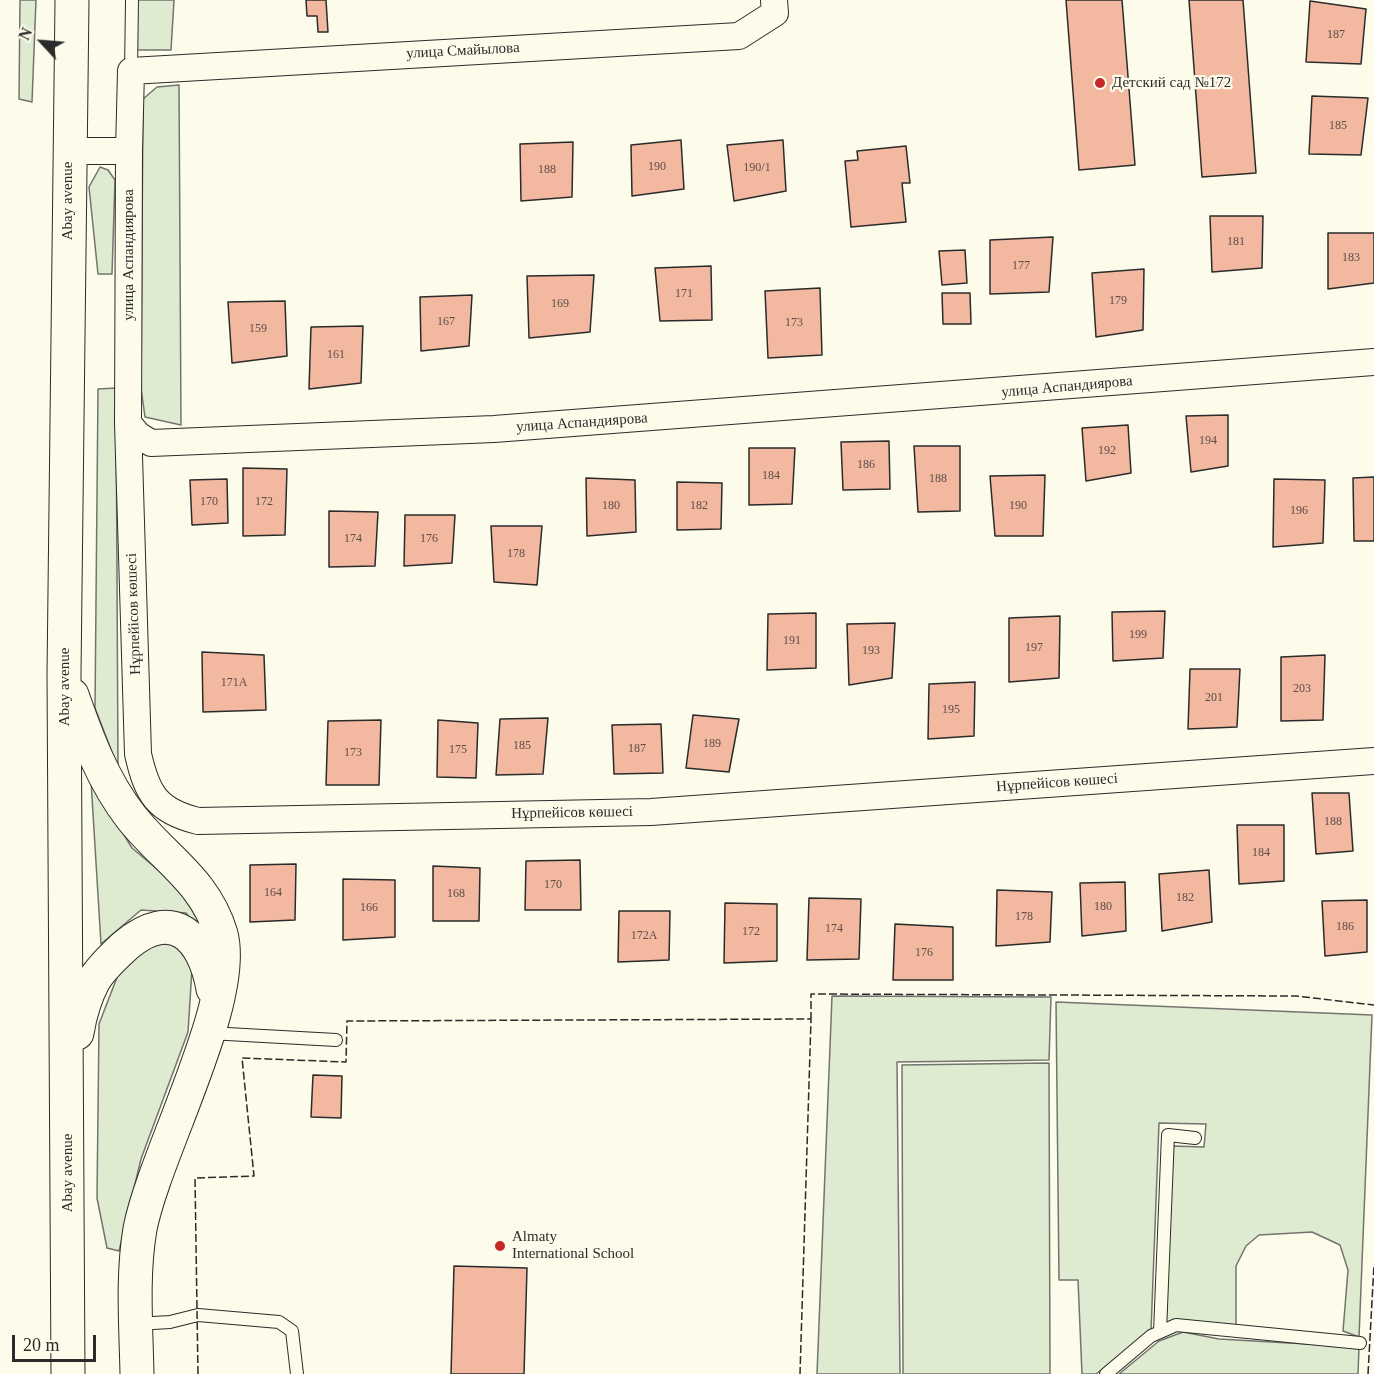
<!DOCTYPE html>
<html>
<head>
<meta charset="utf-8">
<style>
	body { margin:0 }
	#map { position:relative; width:1374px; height:1374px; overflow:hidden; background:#fdfbea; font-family:"Times New Roman",serif }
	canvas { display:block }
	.north { position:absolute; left:12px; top:12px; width:60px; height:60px; -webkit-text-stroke:4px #fdfbea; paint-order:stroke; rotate:296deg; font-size:16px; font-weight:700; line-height:24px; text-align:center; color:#2b2b2b }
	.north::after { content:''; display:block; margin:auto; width:21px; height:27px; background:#2b2b2b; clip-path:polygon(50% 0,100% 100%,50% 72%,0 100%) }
	.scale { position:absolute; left:12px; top:1335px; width:84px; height:27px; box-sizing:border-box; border:3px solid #2b2b2b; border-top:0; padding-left:8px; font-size:18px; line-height:21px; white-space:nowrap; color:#2b2b2b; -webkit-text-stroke:4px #fdfbea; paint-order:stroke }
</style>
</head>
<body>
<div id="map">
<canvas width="1374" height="1374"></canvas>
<div class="north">N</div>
<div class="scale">20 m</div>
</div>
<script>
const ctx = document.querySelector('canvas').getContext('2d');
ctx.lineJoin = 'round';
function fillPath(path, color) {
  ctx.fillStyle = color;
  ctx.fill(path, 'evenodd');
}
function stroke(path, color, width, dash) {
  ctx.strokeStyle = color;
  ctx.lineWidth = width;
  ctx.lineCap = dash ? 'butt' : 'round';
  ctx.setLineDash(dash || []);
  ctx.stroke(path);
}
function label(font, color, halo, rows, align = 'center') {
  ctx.font = font + ' "Times New Roman",serif';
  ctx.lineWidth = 4.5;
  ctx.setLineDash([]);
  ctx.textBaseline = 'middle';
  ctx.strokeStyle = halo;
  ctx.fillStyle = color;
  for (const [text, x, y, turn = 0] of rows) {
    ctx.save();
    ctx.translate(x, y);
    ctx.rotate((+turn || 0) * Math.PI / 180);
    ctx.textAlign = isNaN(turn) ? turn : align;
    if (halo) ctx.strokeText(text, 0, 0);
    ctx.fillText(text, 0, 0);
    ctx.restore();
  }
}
const green = new Path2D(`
	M20,0H36L32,102L19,99Z
	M132,0H174L171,50H131Z
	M179,85L181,425L145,417L141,388L143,99L157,87Z
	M100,167L108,170L115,180L112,274H98L89,187Z
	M116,388L118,768L95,708L98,389Z
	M91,781L132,848L194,900L203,933L186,913L141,910L101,944Z
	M154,944H174L193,953L188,1032L141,1159L119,1251L107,1248L97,1198L99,1024L121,967Z
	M832,996L1051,997L1049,1060L897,1062L900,1374H817Z
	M1056,1002L1372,1015L1359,1337L1343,1331L1348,1270L1340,1245L1312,1232L1259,1235L1246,1246L1236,1266V1325L1166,1326L1172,1146L1204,1147L1206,1124L1159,1123L1151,1331L1096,1374H1082L1078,1280H1059Z
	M1049,1063L1050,1374H903L902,1065Z
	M1183,1332L1219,1339L1359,1347L1358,1374H1119L1159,1341Z`);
fillPath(green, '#deebd1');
stroke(green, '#74746e', 1.5);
const building = new Path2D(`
	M306,0H326L328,32H318L317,16H307Z
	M1066,0H1122L1135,165L1079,170Z
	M1189,0H1243L1256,173L1202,177Z
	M1310,1L1366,9L1361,64L1306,62Z
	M1312,96L1368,98L1361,155L1309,154Z
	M681,140L684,189L632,196L631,145Z
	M783,140L786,191L734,201L727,145Z
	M573,142L572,197L521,201L520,144Z
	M906,146L910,183H902L906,222L851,227L845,161L858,160L857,151Z
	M1210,216H1263L1262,268L1212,272Z
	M1328,233H1374V283L1328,289Z
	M1053,237L1049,292L990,294V240Z
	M965,250L967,283L942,285L939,251Z
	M711,266L712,320L660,321L655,268Z
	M1144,269L1143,330L1096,337L1092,273Z
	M594,275L590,332L529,338L527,276Z
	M820,288L822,355L768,358L765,291Z
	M942,293H970L971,324H943Z
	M472,295L469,346L421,351L420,297Z
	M285,301L287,356L232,363L228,302Z
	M363,326L361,383L309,389L311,327Z
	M1228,415V466L1191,472L1186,416Z
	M1128,425L1131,473L1086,481L1082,428Z
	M889,441L890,489L843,490L841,442Z
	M914,446H960V511L918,512Z
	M749,448H795L792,504L749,505Z
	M243,468L287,469L285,535L243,536Z
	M1045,475L1043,536H995L990,476Z
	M1374,477V541H1354L1353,478Z
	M586,478L635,480L636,532L587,536Z
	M227,479L228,523L192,525L190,480Z
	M1274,479L1325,480L1323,543L1273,547Z
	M677,482L722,483L721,529L677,530Z
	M329,511L378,512L375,566L329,567Z
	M405,515H455L452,563L404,566Z
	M491,526H542L537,585L494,582Z
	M1165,611L1163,658L1113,661L1112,612Z
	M816,613V668L767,670L768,614Z
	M1060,616L1059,678L1009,682V618Z
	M895,623L892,678L849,685L847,624Z
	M202,652L264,655L266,710L203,712Z
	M1325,655L1323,720L1281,721V657Z
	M1190,669H1240L1237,727L1188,729Z
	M975,682L974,736L928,739L929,684Z
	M693,715L739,719L729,772L686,768Z
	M548,718L543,774L496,775L500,719Z
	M381,720L379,785H326L328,721Z
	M438,720L478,723L476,778L437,777Z
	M661,724L663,773L614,774L612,725Z
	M1312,793H1349L1353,851L1316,854Z
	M1237,825H1284V881L1239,884Z
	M580,860L581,910H525L526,861Z
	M296,864L295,920L250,922V865Z
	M433,866L480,868L479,921H433Z
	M1209,870L1212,922L1162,931L1159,874Z
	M343,879L395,880V937L343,940Z
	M1125,882L1126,931L1082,936L1080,883Z
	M997,890L1052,892L1050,942L996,946Z
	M809,898L861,899L859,959L807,960Z
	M1367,900V952L1325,956L1322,901Z
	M725,903L777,904V961L724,963Z
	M619,911H670L669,960L618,962Z
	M895,924L953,927V980H893Z
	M313,1075L342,1076L341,1118L311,1117Z
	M454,1266L527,1268L524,1374H451Z`);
fillPath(building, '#f2b8a0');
stroke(building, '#2b2b2b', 1.5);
const service = new Path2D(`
	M131,71L132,0
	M209,1033L336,1040
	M136,1324L170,1322L198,1315L279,1322L292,1331L297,1374
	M1160,1332L1168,1135L1195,1138
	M1106,1374L1151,1336L1176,1325L1360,1343`);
const minor = new Path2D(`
	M69,151H129L128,423L138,435L151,443L494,429L1374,362
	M129,151L131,71L739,36L775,13L774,0
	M128,423L138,754C147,794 157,811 198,821L651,812L1374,761`);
const secondary = new Path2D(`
	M72,695C87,738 103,781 131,817C164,859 205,880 221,934C239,1001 154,1155 140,1229C132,1276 136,1326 137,1374
	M77,1033C80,1014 85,997 94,980C102,967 114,956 125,946C173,905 204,937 213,989
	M68,1374L64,674L72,0`);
stroke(service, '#2b2b2b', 14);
stroke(minor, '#2b2b2b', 28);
stroke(secondary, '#2b2b2b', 35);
stroke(service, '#fdfbea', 12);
stroke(minor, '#fdfbea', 26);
stroke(secondary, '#fdfbea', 33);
stroke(new Path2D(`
	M811,1020V994L1296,996L1374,1005
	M198,1374L195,1178L254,1176L242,1058L346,1062L347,1021L811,1019L800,1374
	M1368,1374L1374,1265`), '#2b2b2b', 1.5, [8, 3]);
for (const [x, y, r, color] of [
	[1100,83,6,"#c62828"],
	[500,1246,6,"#c62828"]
]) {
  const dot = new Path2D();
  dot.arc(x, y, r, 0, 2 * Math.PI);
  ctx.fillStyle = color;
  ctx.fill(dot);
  stroke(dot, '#fdfbea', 2);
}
label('12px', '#5d4e48', null, [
	["187",1336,35],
	["185",1338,126],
	["190",657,167],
	["190/1",757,168],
	["188",547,170],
	["181",1236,242],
	["183",1351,258],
	["177",1021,266],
	["171",684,294],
	["179",1118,301],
	["169",560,304],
	["167",446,322],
	["173",794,323],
	["159",258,329],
	["161",336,355],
	["194",1208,441],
	["192",1107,451],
	["186",866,465],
	["184",771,476],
	["188",938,479],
	["170",209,502],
	["172",264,502],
	["180",611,506],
	["182",699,506],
	["190",1018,506],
	["196",1299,511],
	["174",353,539],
	["176",429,539],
	["178",516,554],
	["199",1138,635],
	["191",792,641],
	["197",1034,648],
	["193",871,651],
	["171А",234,683],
	["203",1302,689],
	["201",1214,698],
	["195",951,710],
	["189",712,744],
	["185",522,746],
	["187",637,749],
	["175",458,750],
	["173",353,753],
	["188",1333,822],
	["184",1261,853],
	["170",553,885],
	["164",273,893],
	["168",456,894],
	["182",1185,898],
	["180",1103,907],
	["166",369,908],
	["178",1024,917],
	["186",1345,927],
	["174",834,929],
	["172",751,932],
	["172А",644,936],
	["176",924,953]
]);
label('15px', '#2b2b2b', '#fdfbea', [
	["улица Смайылова",463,51,-3],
	["Abay avenue",68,201,-90],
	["улица Аспандиярова",129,255,-90],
	["улица Аспандиярова",1067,387,-5],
	["улица Аспандиярова",582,423,-4],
	["Нұрпейісов көшесі",134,614,-92],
	["Abay avenue",65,687,-90],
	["Нұрпейісов көшесі",1057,783,-4],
	["Нұрпейісов көшесі",572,813,-1],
	["Abay avenue",68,1173,-90]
]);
label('15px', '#2b2b2b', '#fdfbea', [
	["Детский сад №172",1112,83],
	["Almaty",512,1237],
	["International School",512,1254]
], 'left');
</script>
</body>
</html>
